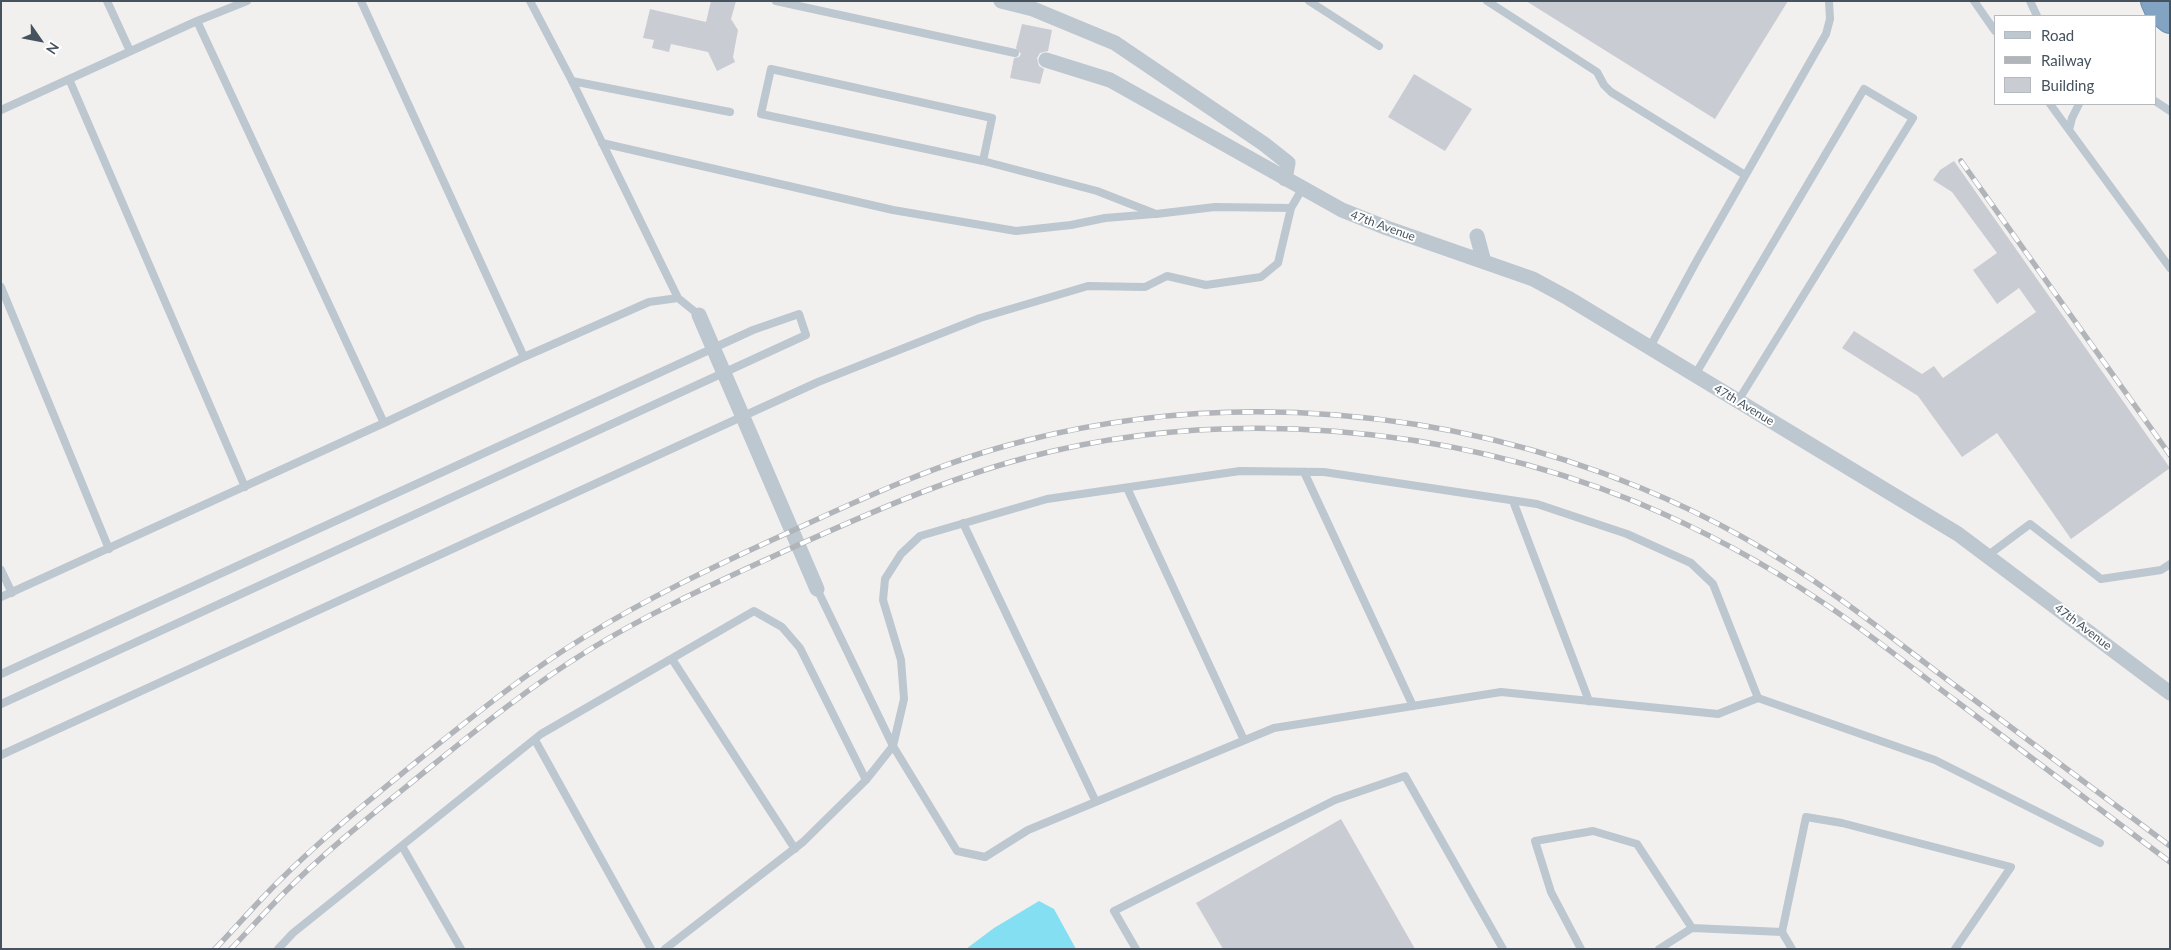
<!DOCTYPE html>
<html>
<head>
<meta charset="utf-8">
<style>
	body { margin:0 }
	#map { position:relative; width:2171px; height:950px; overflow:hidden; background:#f2efef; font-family:Lato,sans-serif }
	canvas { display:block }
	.frame { position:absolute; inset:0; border:2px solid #46535e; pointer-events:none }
	.legend { position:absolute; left:1994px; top:15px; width:162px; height:90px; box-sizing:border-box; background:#fff; border:1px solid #b5babf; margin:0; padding:6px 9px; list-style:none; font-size:15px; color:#46535e }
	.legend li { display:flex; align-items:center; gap:10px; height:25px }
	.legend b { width:25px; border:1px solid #b5babf }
	.north { position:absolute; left:15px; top:15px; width:50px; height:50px; -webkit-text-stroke:4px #fff; paint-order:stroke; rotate:123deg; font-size:14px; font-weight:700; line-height:20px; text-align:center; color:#46535e }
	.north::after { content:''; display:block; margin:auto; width:18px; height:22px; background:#46535e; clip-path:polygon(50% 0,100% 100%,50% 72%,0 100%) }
</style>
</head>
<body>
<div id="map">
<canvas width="2171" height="950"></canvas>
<div class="frame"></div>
<ul class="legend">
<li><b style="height:6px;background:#bcc7cf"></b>Road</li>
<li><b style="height:6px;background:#b1b5ba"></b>Railway</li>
<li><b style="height:14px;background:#c9ccd2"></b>Building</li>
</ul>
<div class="north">N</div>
</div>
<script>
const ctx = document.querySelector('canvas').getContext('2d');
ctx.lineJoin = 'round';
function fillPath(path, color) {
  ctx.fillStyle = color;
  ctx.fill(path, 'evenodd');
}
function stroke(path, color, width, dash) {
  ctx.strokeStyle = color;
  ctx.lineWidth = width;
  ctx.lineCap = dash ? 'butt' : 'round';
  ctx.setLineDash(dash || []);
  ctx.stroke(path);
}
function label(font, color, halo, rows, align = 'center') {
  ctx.font = font + ' Lato,sans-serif';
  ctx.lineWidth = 4;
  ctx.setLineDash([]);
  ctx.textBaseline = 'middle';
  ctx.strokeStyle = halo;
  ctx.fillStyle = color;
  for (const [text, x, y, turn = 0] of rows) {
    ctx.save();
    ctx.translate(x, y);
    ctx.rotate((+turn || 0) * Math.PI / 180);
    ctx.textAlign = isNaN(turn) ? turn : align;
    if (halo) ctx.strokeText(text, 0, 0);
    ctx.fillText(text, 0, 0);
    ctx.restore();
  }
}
fillPath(new Path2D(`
	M1039,901L1054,909L1076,949H966L994,928Z`), '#84dff3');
fillPath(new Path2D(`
	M711,1H736L731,19L738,30L733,57L735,62L717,71L708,52L671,44L669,52L652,48L654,40L643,38L650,9L706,22Z
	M1526,1H1788L1715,119Z
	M1022,24L1052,30L1048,51L1040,53L1037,58L1039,66L1044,69L1040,84L1010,78L1014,58L1019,57L1021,54L1016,48Z
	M1414,74L1472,109L1445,151L1388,117Z
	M1954,161L2170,468L2071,539L1997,433L1962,457L1918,396L1842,348L1854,331L1922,374L1934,366L1943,378L2036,312L2019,288L1997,304L1973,270L1997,253L1952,192L1933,180L1940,170Z
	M1341,819L1415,949H1223L1196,903Z`), '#c9ccd2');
const highway = new Path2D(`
	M2155,1L2159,10L2170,19`);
stroke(highway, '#6e8eae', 30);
stroke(new Path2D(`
	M107,1L130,51
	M361,1L524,357L649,302L678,298L699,315
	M530,1L572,81L678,298
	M776,1L1015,53
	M1309,1L1379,46
	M1487,1L1597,72L1604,85L1611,92L1745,175
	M1974,1L1995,31
	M2030,1L2037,16
	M197,21L384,423
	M69,79L245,487
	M572,81L730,112
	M2155,101L2170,111
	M2050,104L2069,130
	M2079,104L2072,118L2069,130L2170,268
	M1,110L197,21L247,1
	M602,143L893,210L1016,231L1071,225L1105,218L1154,214
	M1291,208L1302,189
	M1,287L109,549
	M1650,347L1696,262L1826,34L1830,19L1829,1
	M1695,375L1864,89L1913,118L1738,401
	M1304,472L1413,706
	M1127,488L1244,740
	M1513,501L1589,701
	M963,523L1096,802
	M1987,556L2030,524L2101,579L2161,570L2170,564
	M1,570L12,593
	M1,597L384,423L524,357
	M672,659L795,849
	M1,674L753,330L799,314L806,335L1,704
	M1758,698L1935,760L2100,843
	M535,740L651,949
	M1,755L818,382L980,318L1088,286L1145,287L1167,276L1206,285L1261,277L1278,263L1291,208L1215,207L1156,214L1097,191L983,161L761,114L771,69L992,118L983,161
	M402,846L461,949
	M1692,928L1782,932
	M278,949L293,933L541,734L754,611L782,627L800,648L866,780
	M665,949L803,842L866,780L893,746L957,851L985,857L1028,830L1274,728L1501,692L1718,714L1758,698L1713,584L1691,563L1627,534L1537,504L1324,472L1240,471L1047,499L920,536L901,554L885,579L883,600L901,660L904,699L893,746L817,589
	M1136,949L1114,911L1335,800L1405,776L1503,949
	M1581,949L1551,892L1535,841L1593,831L1637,844L1692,928L1659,949
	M1792,949L1782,932L1806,817L1842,823L2011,867L1955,949`), '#bcc7cf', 8);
stroke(new Path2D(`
	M1001,1L1033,9L1115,43L1264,144L1288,163L1285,179
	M1046,60L1110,80L1342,210L1387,228L1533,279L1568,298L1958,534L2170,693
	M1477,236L1484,262
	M699,315L817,589`), '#bcc7cf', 15);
stroke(highway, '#83a3c2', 28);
const rail = new Path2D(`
	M1961,161L2170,455
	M215,949C236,927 256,904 277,883C322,838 372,798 421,758C473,716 526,673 583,638C647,598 715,566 783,535C861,499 940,462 1024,441C1227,389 1448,408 1641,488C1709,516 1777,554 1837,597C1874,623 1909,651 1945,678C2020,734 2095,790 2170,846
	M231,949C249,930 266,911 285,892C329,848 379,809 428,769C480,727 532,685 589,650C652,611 720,581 787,550C865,515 943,480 1025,458C1223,405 1448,425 1636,502C1701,529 1764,563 1822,602C1869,633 1912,668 1956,701C2027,755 2099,808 2170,862`);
stroke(rail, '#b1b5ba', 5.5);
stroke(rail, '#fff', 4, [11]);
label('12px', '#46535e', '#fff', [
	["47th Avenue",1383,226,20],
	["47th Avenue",1744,405,31],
	["47th Avenue",2083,627,37]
]);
</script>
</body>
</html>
